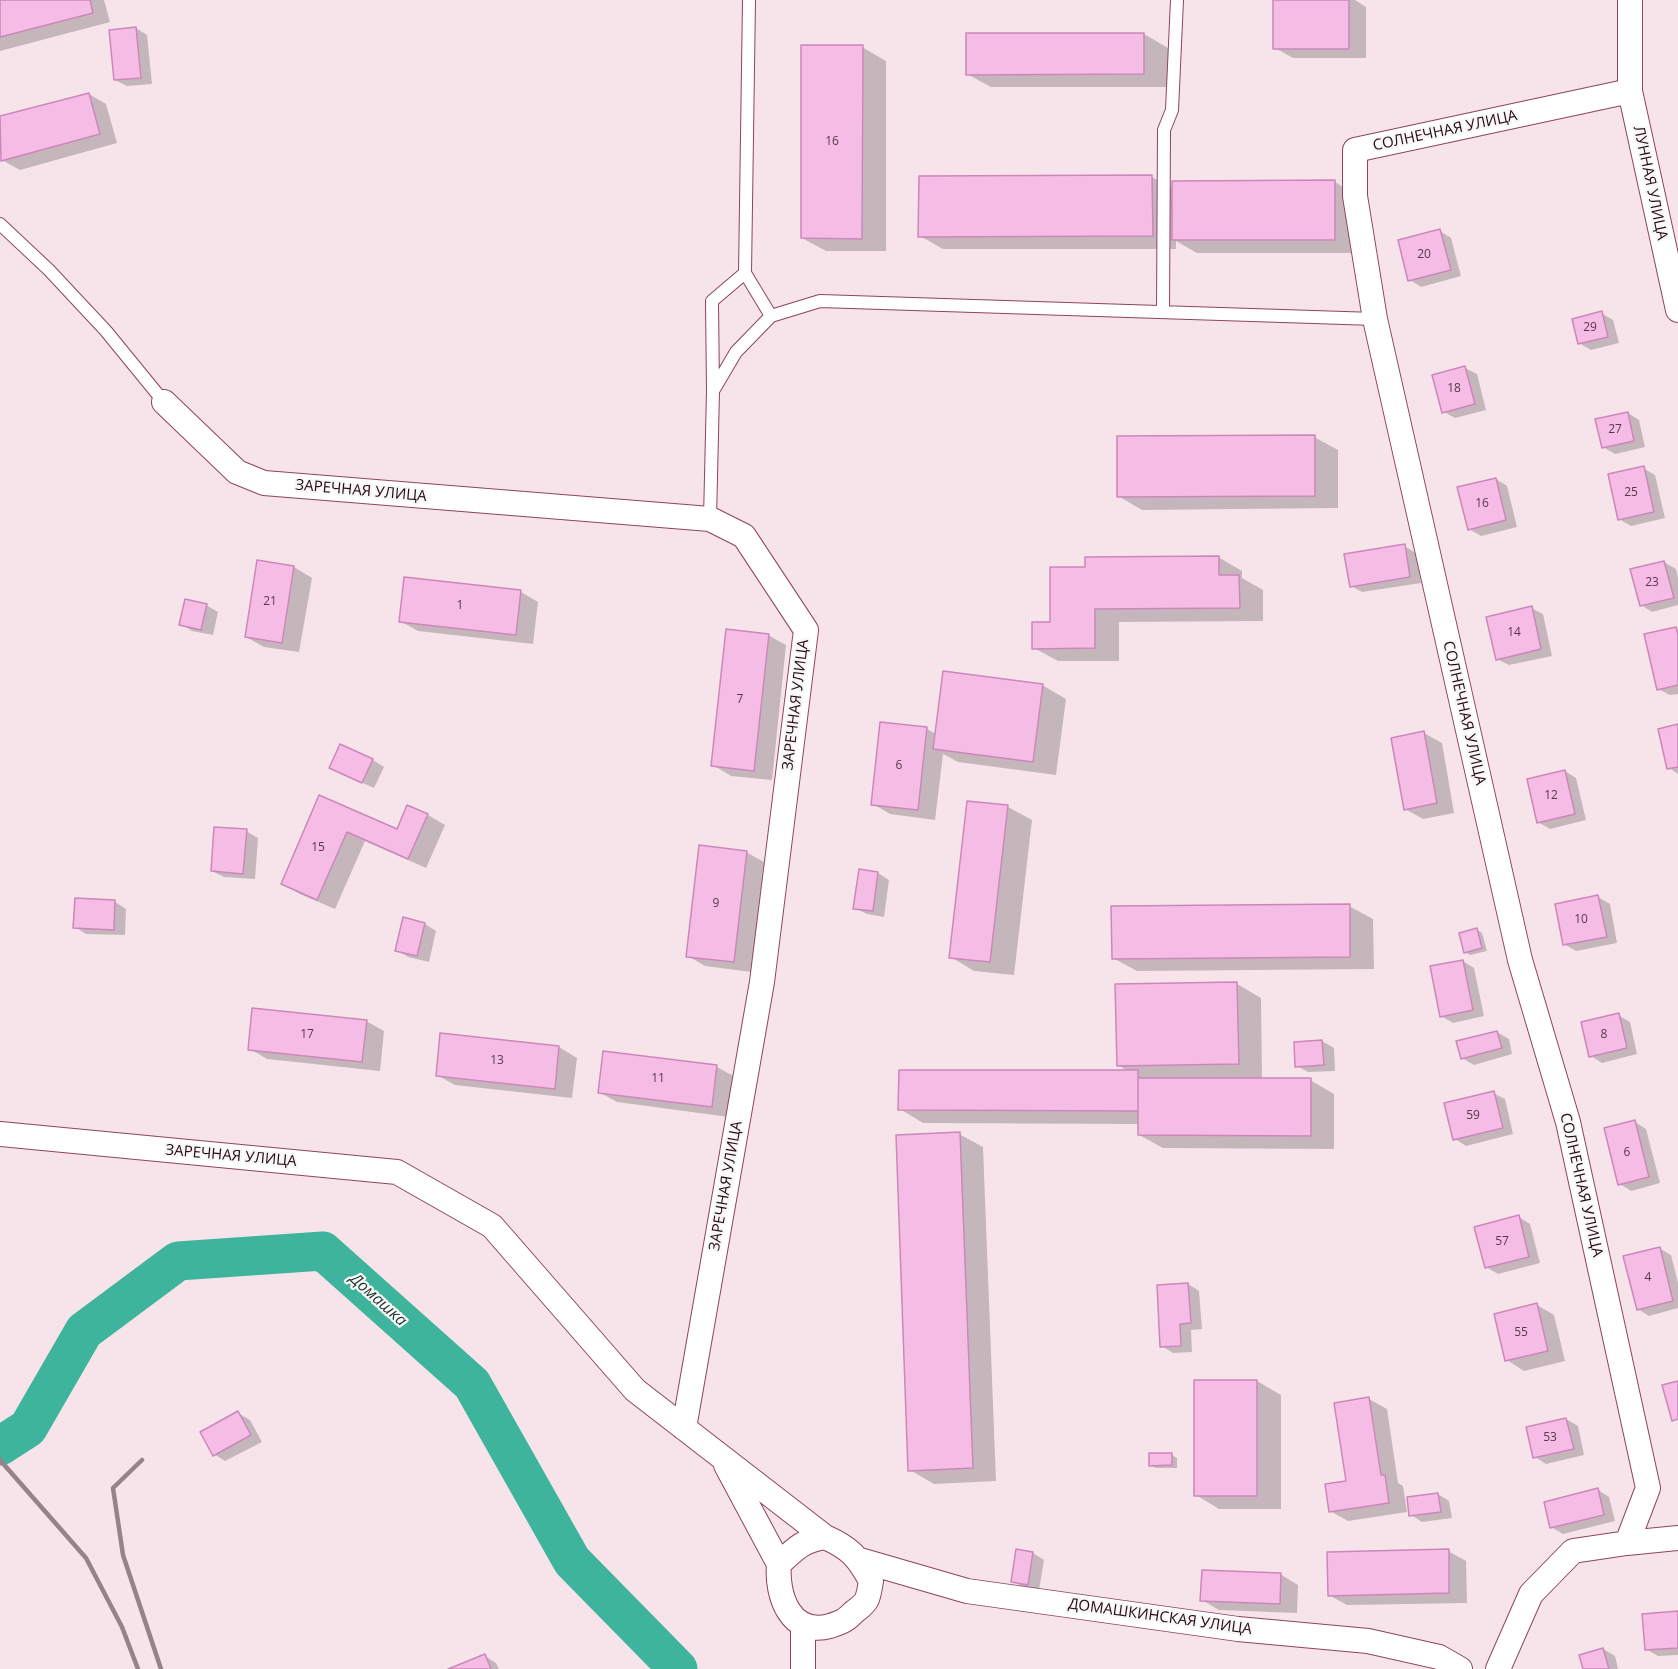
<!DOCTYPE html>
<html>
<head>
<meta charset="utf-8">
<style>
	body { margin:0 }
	canvas { display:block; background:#f6e4ea }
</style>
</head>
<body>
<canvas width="1678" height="1669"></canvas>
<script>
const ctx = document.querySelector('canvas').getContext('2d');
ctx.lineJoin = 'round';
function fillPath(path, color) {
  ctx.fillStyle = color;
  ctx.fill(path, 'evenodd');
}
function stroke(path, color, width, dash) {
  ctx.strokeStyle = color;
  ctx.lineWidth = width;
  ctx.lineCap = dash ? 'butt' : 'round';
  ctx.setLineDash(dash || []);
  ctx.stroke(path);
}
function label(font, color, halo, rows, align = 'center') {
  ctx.font = font + ' "Open Sans",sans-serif';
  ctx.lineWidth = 4.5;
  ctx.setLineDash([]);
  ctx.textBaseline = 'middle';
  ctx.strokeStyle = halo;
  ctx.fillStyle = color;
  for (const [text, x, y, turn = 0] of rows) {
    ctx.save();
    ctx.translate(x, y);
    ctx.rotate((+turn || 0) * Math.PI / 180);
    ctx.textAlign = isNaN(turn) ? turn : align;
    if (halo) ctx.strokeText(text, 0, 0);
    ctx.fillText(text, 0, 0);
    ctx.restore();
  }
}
fillPath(new Path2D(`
	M7,0H104L110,22L0,51V2Z
	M1275,0H1355L1366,7V58H1293L1275,48Z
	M136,28L147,35L152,84L127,86L115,80Z
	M967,34H1144L1168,48V87H991L967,74Z
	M862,47L886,61V251H826L802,238Z
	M89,94L106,104L117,143L20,170L2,160L0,151V118Z
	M920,177H1152L1174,189L1335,182L1358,196L1359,253H1197L1176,241V249H943L920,236Z
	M1440,231L1451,238L1461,276L1421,287L1410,280Z
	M1601,313L1613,320L1619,343L1591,350L1579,343Z
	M1465,368L1477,374L1486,410L1455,418L1444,412Z
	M1628,413L1639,420L1645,447L1615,454L1603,447Z
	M1314,437L1338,450V508L1142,510L1118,496Z
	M1643,468L1655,475L1665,518L1631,526L1619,519Z
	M1496,479L1507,486L1517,527L1481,536L1469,529Z
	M1404,546L1416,553L1421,583L1362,592L1351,586Z
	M1218,557L1242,571V578L1263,590V621L1119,622V661H1058L1034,648L1086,568Z
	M259,561L294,567L312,578L299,652L264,647L246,637Z
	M1664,562L1676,569L1678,578V605L1652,612L1641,605Z
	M521,592L538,602L533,644L418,631L400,621Z
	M206,605L218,612L213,635L192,631L181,624Z
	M1531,608L1543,614L1552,656L1509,665L1497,659Z
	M1676,628L1678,629V694L1670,695L1658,689Z
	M768,635L786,645L772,780L731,776L713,765Z
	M1042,685L1066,699L1056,775L958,762L943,754L935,820L890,814L873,804L882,724L927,729L936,734Z
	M1678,726V774L1669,768Z
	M1424,733L1442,743L1454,813L1423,819L1405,809Z
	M373,760L384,767L374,788L343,774Z
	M1565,771L1576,778L1586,820L1550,829L1538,822Z
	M320,797L398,831L428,815L445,825L426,868L365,841L335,909L300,894L283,884Z
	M969,802L1008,807L1032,820L1014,975L974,971L951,957Z
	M246,831L258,838L255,879L224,877L212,871Z
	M746,852L764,862L751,972L705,966L688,956Z
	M878,873L889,880L884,917L867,914L855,908Z
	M1598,897L1610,904L1617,943L1576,951L1564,944Z
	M115,902L126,909L125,935L86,934L75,927Z
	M1349,906L1373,919L1374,969L1137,971L1113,958Z
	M425,924L436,931L429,962L408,957L397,950Z
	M1477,930L1482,933L1487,951L1470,955L1465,952Z
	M1463,961L1474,968L1484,1016L1453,1023L1441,1016Z
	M1237,984L1261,998L1262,1080H1310L1334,1094V1149L1163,1148L1139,1135V1124L923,1123L900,1109L1129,1072L1118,1065Z
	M1618,1015L1630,1022L1637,1054L1602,1063L1591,1056Z
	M366,1021L384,1031L380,1071L267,1059L250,1049Z
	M1497,1032L1509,1039L1512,1054L1474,1065L1462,1058Z
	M442,1034L559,1047L577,1058L572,1098L455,1085L437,1075Z
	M1322,1041L1334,1048L1335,1071L1308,1072L1297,1066Z
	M604,1053L717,1067L735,1077L729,1117L617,1102L599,1092Z
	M1493,1093L1505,1099L1513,1134L1466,1146L1455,1139Z
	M1635,1122L1646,1129L1660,1183L1631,1191L1620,1184Z
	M959,1134L983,1147L996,1481L934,1484L910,1470Z
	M1519,1217L1530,1224L1540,1263L1498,1274L1486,1267Z
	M1659,1248L1671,1255L1678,1283V1308L1649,1316L1638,1309Z
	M1188,1284L1199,1291L1202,1329L1191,1330L1192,1352L1173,1353L1162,1346Z
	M1537,1305L1554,1315L1565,1361L1524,1371L1507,1360Z
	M1257,1381L1281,1395V1509H1219L1196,1495Z
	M1369,1399L1387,1409L1398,1483L1403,1486L1407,1512L1348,1521L1330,1511L1347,1482Z
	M238,1413L250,1420L262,1442L225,1461L214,1454Z
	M1566,1419L1578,1426L1584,1455L1546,1464L1535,1457Z
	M1150,1455H1172L1177,1458V1468H1156L1150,1465Z
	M1598,1490L1609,1497L1615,1521L1563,1534L1551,1527Z
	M1438,1494L1449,1501L1452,1518L1422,1522L1411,1515Z
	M1017,1551L1033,1553L1044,1560L1039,1590L1024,1588L1013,1581Z
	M1448,1551L1466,1561L1467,1603L1347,1605L1329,1595Z
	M1280,1574L1298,1585L1297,1613L1219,1610L1202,1600Z
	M1678,1613V1655L1658,1656L1646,1649Z
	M1603,1649L1615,1656L1618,1669H1584Z
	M485,1656L496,1663L499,1669H452Z`), '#0003');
stroke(new Path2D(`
	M0,1446L28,1428L84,1331L178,1261L323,1251L472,1384L572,1561L678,1669`), '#3fb49c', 39);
const building = new Path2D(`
	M0,0H90L93,13L0,37Z
	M1273,0H1349V49H1273Z
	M136,27L141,78L114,80L109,30Z
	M966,33H1144V74L966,75Z
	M801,45H863L862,239L801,238Z
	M89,93L100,134L1,161L0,116Z
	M1152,175L1153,236L918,237L919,176Z
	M1335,180V240H1172V181Z
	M1440,229L1451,270L1408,281L1398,240Z
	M1602,311L1608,337L1578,344L1572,319Z
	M1465,366L1475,404L1442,413L1432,375Z
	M1628,412L1634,441L1602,448L1595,419Z
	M1315,435V496L1117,497V436Z
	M1644,466L1654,512L1618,520L1608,474Z
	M1496,478L1506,520L1468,530L1457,487Z
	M1405,544L1410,577L1350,587L1344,554Z
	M1219,556V575H1239L1240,608L1095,609V648L1032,649V622H1050V567H1085V557Z
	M257,560L294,566L282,643L245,637Z
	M1664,561L1674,598L1640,606L1630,569Z
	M404,577L521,590L516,635L399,622Z
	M185,599L207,604L201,630L179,625Z
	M1532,606L1541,649L1496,660L1486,617Z
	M1676,627L1678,635V685L1657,690L1644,634Z
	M726,629L769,634L754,771L711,766Z
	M943,671L1043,684L1033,762L933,749Z
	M880,722L927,727L918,810L871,805Z
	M1678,724V767L1667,769L1658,729Z
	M1424,731L1437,803L1404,810L1391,738Z
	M340,744L373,759L362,783L329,768Z
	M1565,770L1575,814L1537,823L1527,779Z
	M319,795L397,829L407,805L428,814L408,859L347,832L317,900L281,884Z
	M967,801L1008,805L990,962L949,958Z
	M214,827L247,829L243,874L211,871Z
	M699,845L747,851L734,962L686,957Z
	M859,869L878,872L873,911L853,909Z
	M1598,895L1607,937L1563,945L1555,904Z
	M75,898L115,900L114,930L73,928Z
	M1350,904V957L1112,959L1111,906Z
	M403,917L425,923L417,956L395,951Z
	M1477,928L1482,948L1464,953L1459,933Z
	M1463,960L1473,1010L1440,1017L1430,966Z
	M1237,982L1239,1064L1117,1066L1115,984Z
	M252,1008L367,1020L362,1062L248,1050Z
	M1619,1013L1627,1048L1589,1057L1581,1022Z
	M1497,1031L1502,1048L1461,1059L1456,1041Z
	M440,1033L559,1046L555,1089L436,1076Z
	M1322,1040L1324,1065L1295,1067L1294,1042Z
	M603,1051L717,1065L712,1107L598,1093Z
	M899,1070H1138V1111L898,1110Z
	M1138,1078H1311V1136L1138,1135Z
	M1494,1091L1503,1128L1453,1140L1444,1103Z
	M1635,1120L1649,1177L1618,1185L1604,1128Z
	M960,1132L973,1468L908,1471L896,1135Z
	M1519,1215L1529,1257L1485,1268L1474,1227Z
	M1660,1247L1673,1301L1637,1310L1623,1256Z
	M1188,1283L1191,1323L1180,1324L1181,1346L1160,1347L1157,1285Z
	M1537,1303L1548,1351L1505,1361L1494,1314Z
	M1194,1380H1257V1496H1194Z
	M1678,1381V1419L1672,1421L1662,1385Z
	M1369,1397L1381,1475H1385L1389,1503L1329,1512L1325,1484L1346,1481L1334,1403Z
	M238,1411L251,1435L213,1456L200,1432Z
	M1566,1418L1574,1449L1533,1458L1526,1427Z
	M1149,1453H1172V1465L1149,1466Z
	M1598,1488L1604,1515L1550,1528L1544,1502Z
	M1438,1493L1441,1512L1409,1516L1407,1497Z
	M1016,1549L1033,1552L1028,1585L1011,1582Z
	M1449,1549V1593L1328,1596L1327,1552Z
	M1202,1570L1281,1573L1280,1604L1200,1601Z
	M1678,1611V1648L1645,1650L1642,1614Z
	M1603,1648L1609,1669H1583L1579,1655Z
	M485,1654L491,1669H448Z`);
fillPath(building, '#f5bde5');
stroke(building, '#cc87ba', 1.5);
const lane = new Path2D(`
	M749,0L745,273L771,316
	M0,224L49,270L106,331L164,402
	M1163,312L1164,130L1172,110L1177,0
	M713,391L712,301L745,273
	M710,519L713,391L736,352L771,316L820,301L1375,319`);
const street = new Path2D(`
	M1630,0V91L1678,310
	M164,402L237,472L264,483L710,519L744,536L806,630L762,982L684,1428
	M0,1134L397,1172L492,1226L635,1390L825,1537
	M726,1465L779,1564
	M825,1537C850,1548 858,1557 871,1581C870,1587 869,1594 867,1599C865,1604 858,1609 854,1612C845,1621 842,1622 830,1626C791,1637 776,1596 779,1564C796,1548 802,1541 825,1537Z
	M1627,1543L1648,1488L1568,1122L1520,960L1375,319L1355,196V150L1630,91
	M860,1560L967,1591L1238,1629L1368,1641L1439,1657L1460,1669
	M803,1625V1669
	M1498,1669L1531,1594L1573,1551L1627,1543L1678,1538`);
stroke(lane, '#8f4361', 14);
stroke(street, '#8f4361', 26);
stroke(lane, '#fff', 12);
stroke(street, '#fff', 24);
stroke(new Path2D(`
	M0,1460L86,1558L122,1627L138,1669
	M142,1460L113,1488L123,1555L161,1669`), '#98818a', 4.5);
label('12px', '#5a364a', null, [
	["16",832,142],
	["20",1424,255],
	["29",1590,328],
	["18",1454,389],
	["27",1615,430],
	["25",1631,493],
	["16",1482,504],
	["23",1652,583],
	["21",270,602],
	["1",460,606],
	["14",1514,633],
	["7",740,700],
	["6",899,766],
	["12",1551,796],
	["15",318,848],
	["9",716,904],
	["10",1581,920],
	["17",307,1035],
	["8",1604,1035],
	["13",497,1061],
	["11",658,1079],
	["59",1473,1116],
	["6",1627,1153],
	["57",1502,1242],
	["4",1648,1278],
	["55",1521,1333],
	["53",1550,1438]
]);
label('15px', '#270916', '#f7f7f7', [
	["СОЛНЕЧНАЯ УЛИЦА",1445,131,-12],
	["ЛУННАЯ УЛИЦА",1650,183,78],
	["ЗАРЕЧНАЯ УЛИЦА",361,491,5],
	["ЗАРЕЧНАЯ УЛИЦА",796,705,-83],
	["СОЛНЕЧНАЯ УЛИЦА",1464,713,77],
	["ЗАРЕЧНАЯ УЛИЦА",231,1156,5],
	["СОЛНЕЧНАЯ УЛИЦА",1581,1185,77],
	["ЗАРЕЧНАЯ УЛИЦА",726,1186,-80],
	["ДОМАШКИНСКАЯ УЛИЦА",1160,1617,8]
]);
label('italic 16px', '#1b352e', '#f7f7f7', [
	["Домашка",378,1300,42]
]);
</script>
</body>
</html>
